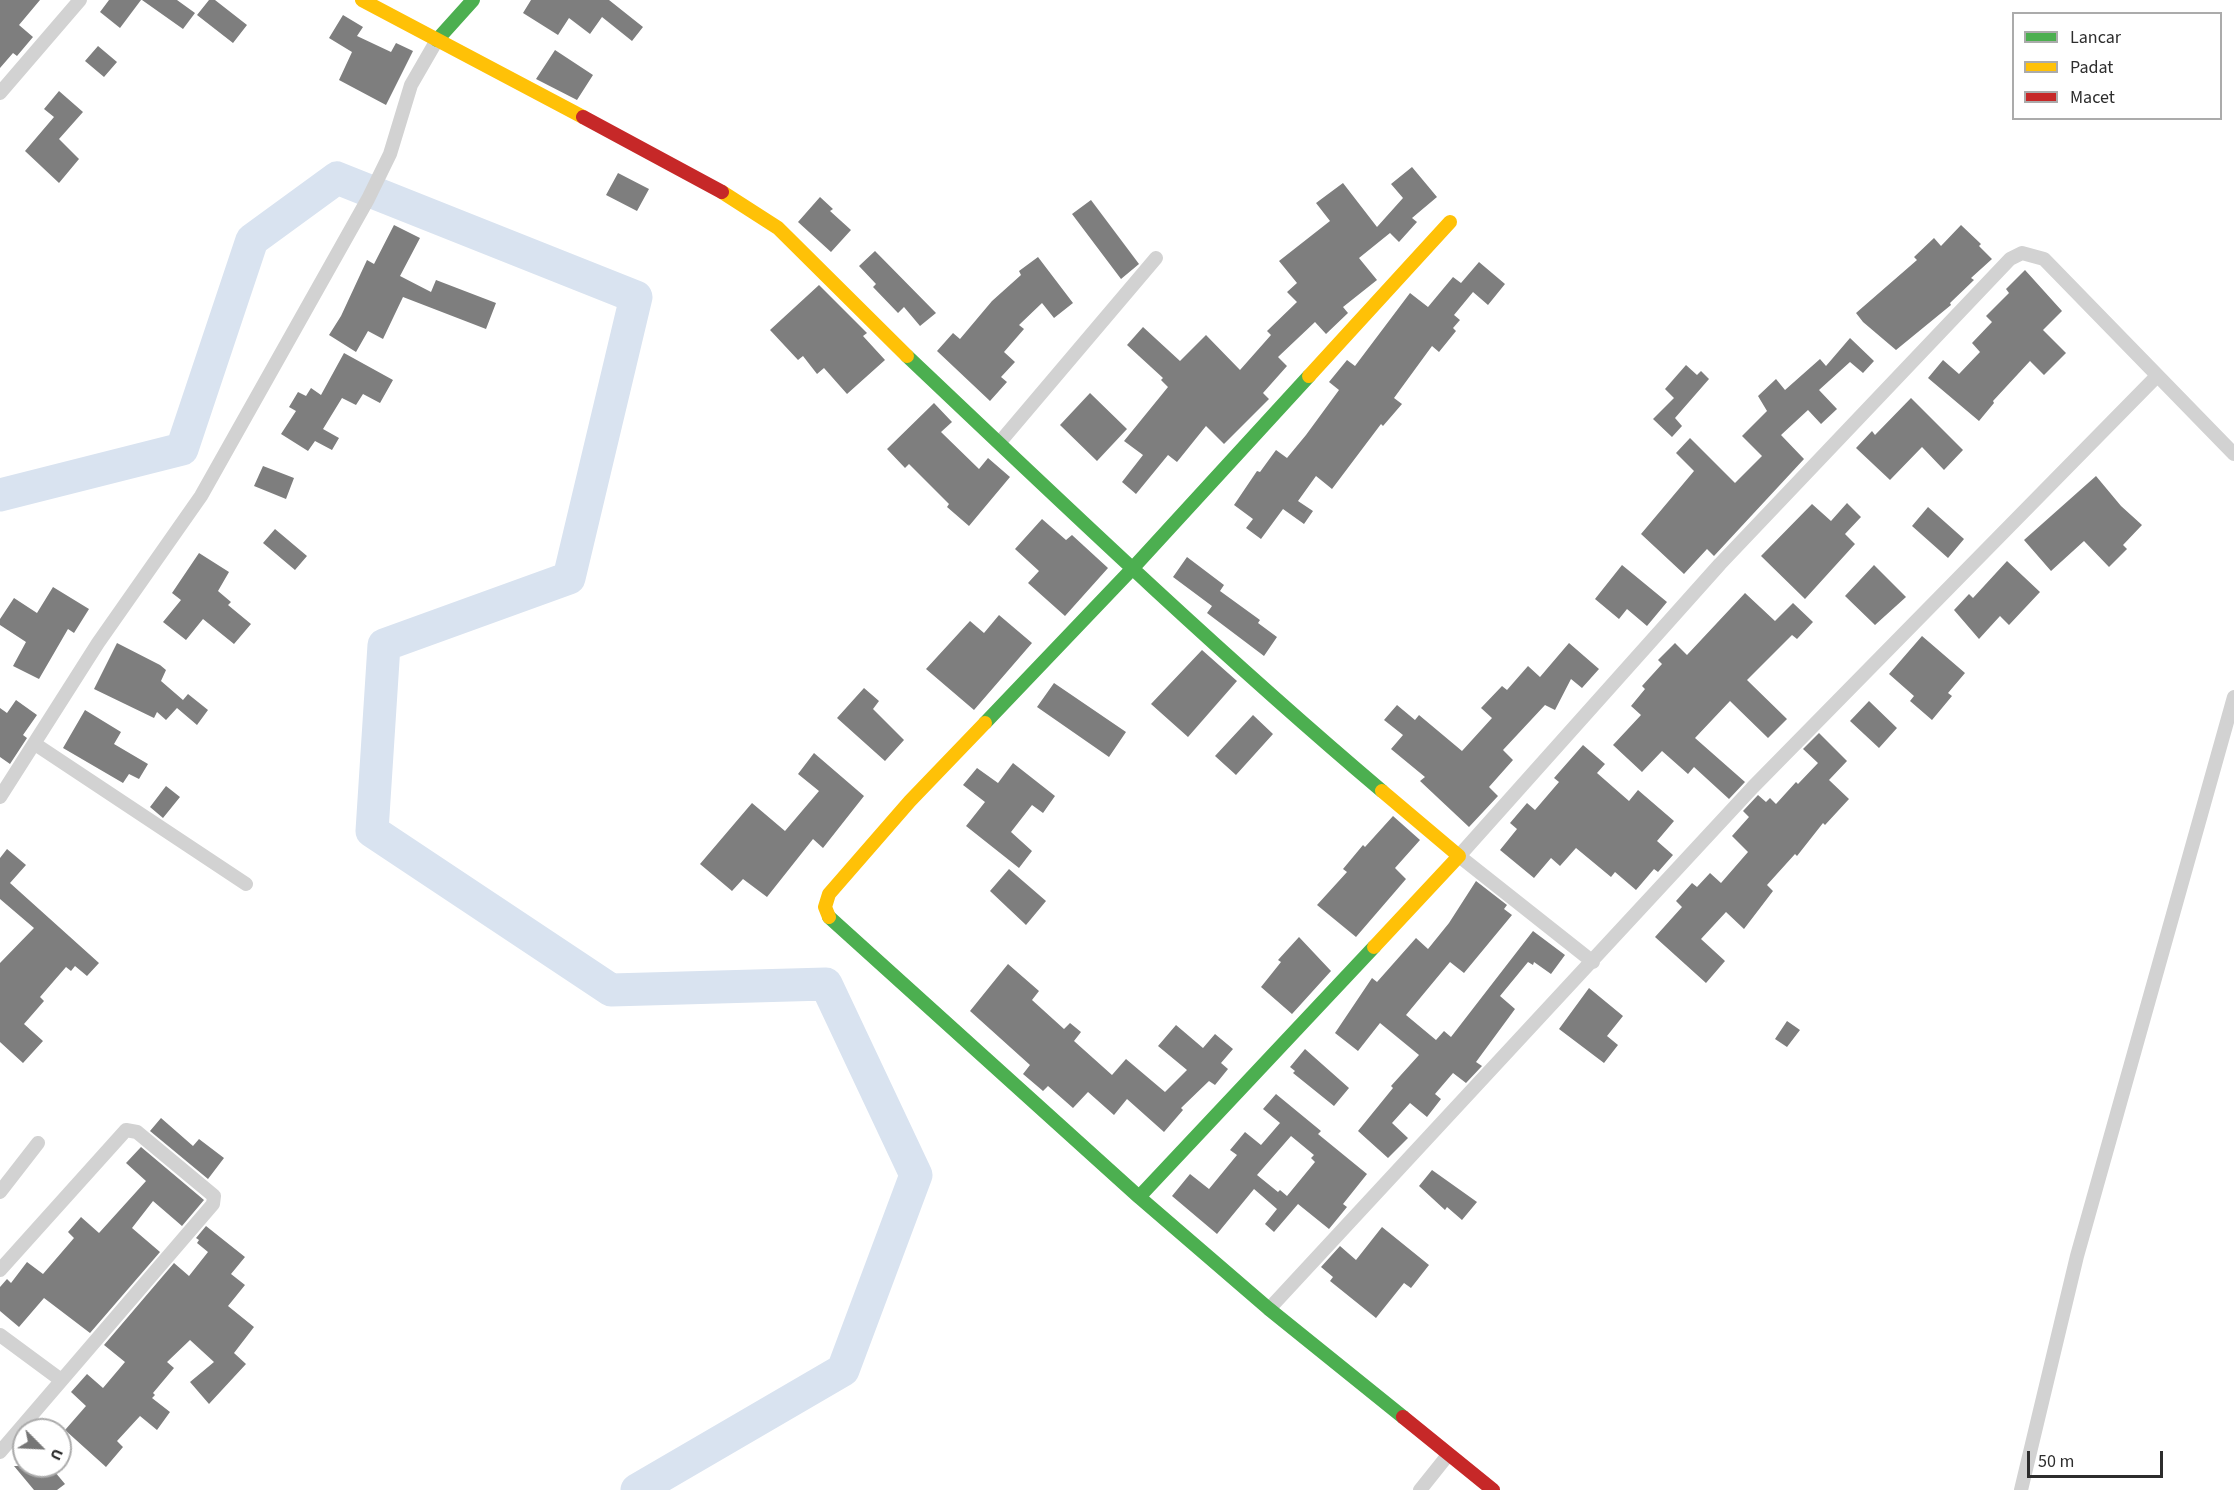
<!DOCTYPE html>
<html>
<head>
<meta charset="utf-8">
<style>
	body { margin:0 }
	#map { position:relative; width:2234px; height:1490px; overflow:hidden; background:#fff; font-family:"Source Sans 3",sans-serif }
	canvas { display:block }
	.legend { position:absolute; left:2012px; top:12px; width:210px; height:108px; box-sizing:border-box; background:#fff; border:2px solid #ababab; margin:0; padding:8px 10px; list-style:none; font-size:18px; color:#2d2d2d }
	.legend li { display:flex; align-items:center; gap:12px; height:30px }
	.legend b { width:30px; border:2px solid #ababab }
	.north { position:absolute; left:12px; top:1418px; width:60px; height:60px; box-sizing:border-box; background:#fff; border:2px solid #ababab; border-radius:50%; rotate:114deg; font-size:16px; font-weight:700; line-height:24px; text-align:center; color:#2d2d2d }
	.north::after { content:''; display:block; margin:auto; width:21px; height:27px; background:#767676; clip-path:polygon(50% 0,100% 100%,50% 72%,0 100%) }
	.scale { position:absolute; left:2027px; top:1451px; width:136px; height:27px; box-sizing:border-box; border:3px solid #2d2d2d; border-top:0; padding-left:8px; font-size:18px; line-height:21px; white-space:nowrap; color:#2d2d2d; -webkit-text-stroke:4px #fff; paint-order:stroke }
</style>
</head>
<body>
<div id="map">
<canvas width="2234" height="1490"></canvas>
<ul class="legend">
<li><b style="height:8px;background:#4caf50"></b>Lancar</li>
<li><b style="height:8px;background:#ffc107"></b>Padat</li>
<li><b style="height:8px;background:#c62828"></b>Macet</li>
</ul>
<div class="north">U</div>
<div class="scale">50 m</div>
</div>
<script>
const ctx = document.querySelector('canvas').getContext('2d');
ctx.lineJoin = 'round';
function stroke(path, color, width, dash) {
  ctx.strokeStyle = color;
  ctx.lineWidth = width;
  ctx.lineCap = dash ? 'butt' : 'round';
  ctx.setLineDash(dash || []);
  ctx.stroke(path);
}
function fillPath(path, color) {
  ctx.fillStyle = color;
  ctx.fill(path, 'evenodd');
}
stroke(new Path2D(`
	M0,495L182,449L252,240L337,178L636,297L569,578L384,645L372,831L611,990L826,984L916,1175L843,1370L637,1490`), '#d9e3f0', 33);
fillPath(new Path2D(`
	M0,0H40L19,25L33,37L17,56L13,53L0,68Z
	M109,0H141L120,28L100,12Z
	M142,0H177L195,13L183,29Z
	M209,0H215L247,25L233,43L197,15Z
	M531,0H609L643,27L632,41L602,17L590,34L569,18L558,35L523,13Z
	M343,15L363,27L357,36L391,52L396,43L413,51L386,105L339,80L352,52L329,38Z
	M98,46L117,62L104,77L85,61Z
	M555,50L593,75L577,100L536,79Z
	M59,91L83,112L59,139L79,159L59,183L25,151L54,117L44,109Z
	M1412,167L1437,197L1412,218L1417,222L1399,242L1390,233L1359,258L1377,280L1343,307L1348,313L1326,334L1315,322L1278,357L1287,366L1263,393L1269,399L1224,444L1206,426L1177,462L1168,455L1136,494L1122,482L1143,455L1124,441L1168,387L1161,380L1163,378L1127,345L1143,327L1180,361L1206,335L1240,370L1271,335L1267,331L1297,302L1287,292L1297,283L1279,261L1330,221L1316,203L1343,183L1377,227L1403,198L1391,184Z
	M618,173L649,189L637,211L606,195Z
	M820,197L833,209L830,211L851,230L831,252L798,222Z
	M1091,200L1139,264L1121,279L1072,214Z
	M394,225L420,238L400,276L431,292L436,280L496,303L486,329L403,297L383,339L368,331L356,352L329,335L341,316L367,260L374,264Z
	M1961,225L1981,244L1979,246L1992,259L1971,278L1974,280L1950,303L1951,305L1896,350L1863,322L1856,313L1917,260L1914,257L1934,238L1941,246Z
	M875,251L936,313L920,326L904,307L898,313L873,287L876,284L859,266Z
	M1038,257L1073,303L1054,318L1042,303L1019,325L1024,329L1004,352L1015,362L1001,377L1007,382L990,401L937,351L953,333L960,339L992,301L1021,275L1019,271Z
	M1479,262L1505,284L1488,305L1473,292L1454,315L1460,320L1453,328L1456,331L1439,352L1432,346L1394,398L1402,404L1383,426L1381,424L1332,489L1316,476L1298,501L1313,511L1304,524L1283,509L1261,539L1246,528L1253,519L1234,505L1257,471L1260,472L1276,450L1287,458L1306,435L1339,390L1329,382L1347,360L1355,366L1410,293L1428,307L1453,277L1461,283Z
	M2025,270L2062,311L2043,330L2066,353L2044,375L2030,361L1993,401L1994,403L1979,421L1928,378L1943,360L1959,374L1980,352L1972,343L1992,322L1986,316L2009,293L2006,289Z
	M819,285L867,333L863,336L885,360L847,394L824,368L817,374L803,356L798,360L770,330Z
	M1850,338L1874,361L1863,373L1850,362L1819,390L1837,409L1821,424L1808,410L1781,435L1804,459L1714,556L1707,549L1684,574L1641,534L1694,471L1676,453L1690,438L1735,483L1762,456L1742,436L1767,411L1758,396L1776,379L1785,390L1820,359L1826,366Z
	M344,353L393,380L380,403L363,394L356,405L342,398L323,429L339,438L332,450L315,441L308,451L281,434L296,411L289,407L298,392L306,396L311,388L321,395Z
	M1686,365L1697,375L1701,371L1709,379L1675,418L1682,426L1672,437L1653,419L1674,398L1665,389Z
	M1090,393L1127,429L1097,461L1060,425Z
	M1911,398L1963,450L1944,470L1922,447L1890,480L1856,448L1872,431L1875,435Z
	M934,403L952,422L941,432L979,469L988,458L1010,477L969,526L947,507L949,504L909,464L905,468L887,449Z
	M263,466L294,478L286,499L254,486Z
	M2096,476L2121,506L2142,525L2123,545L2127,549L2109,567L2084,541L2051,571L2024,540Z
	M1847,503L1861,517L1845,534L1855,544L1805,599L1761,556L1812,504L1831,521Z
	M1928,507L1964,539L1948,558L1912,526Z
	M1042,519L1066,540L1072,535L1108,568L1065,616L1028,583L1039,571L1015,549Z
	M275,529L307,556L295,570L263,543Z
	M199,553L229,572L218,591L231,602L228,605L251,624L234,644L203,619L186,640L163,622L181,600L172,593Z
	M1187,557L1224,585L1220,591L1260,620L1258,623L1277,637L1264,656L1207,613L1212,606L1173,577Z
	M2007,561L2040,592L2009,625L2000,616L1979,639L1954,610L1969,594L1973,598Z
	M1622,565L1667,602L1647,626L1627,609L1619,619L1595,599Z
	M1874,565L1906,597L1875,625L1845,596Z
	M53,587L89,609L74,633L68,629L39,679L13,666L26,642L0,625V619L14,598L37,613Z
	M1745,593L1775,621L1793,603L1813,622L1797,639L1792,635L1747,680L1787,719L1768,738L1730,701L1695,738L1745,782L1729,799L1694,767L1688,774L1662,751L1642,772L1613,745L1641,715L1631,706L1645,689L1642,686L1662,664L1658,660L1675,643L1687,655Z
	M999,615L1032,643L974,710L926,669L970,621L984,633Z
	M1922,636L1965,673L1948,693L1952,696L1932,720L1910,701L1914,696L1889,674Z
	M117,643L160,665L166,670L161,681L183,700L188,694L208,710L197,725L177,708L166,720L157,712L154,718L94,689Z
	M1569,643L1599,669L1582,688L1571,679L1555,710L1545,705L1503,750L1513,760L1489,787L1498,796L1469,827L1420,781L1425,777L1391,749L1403,735L1384,720L1397,705L1415,720L1419,715L1462,751L1492,718L1481,708L1502,686L1507,690L1528,666L1540,677Z
	M1202,650L1237,681L1188,737L1151,704Z
	M1054,683L1126,732L1109,757L1037,707Z
	M864,688L879,701L873,709L904,740L885,761L837,718Z
	M16,700L37,715L23,735L27,738L10,764L0,757V708L7,713Z
	M1869,701L1897,728L1879,748L1850,721Z
	M85,710L121,732L114,744L148,764L139,779L129,774L123,783L63,748Z
	M1253,715L1273,734L1236,775L1215,756Z
	M1819,733L1847,761L1829,780L1849,799L1825,825L1823,823L1797,856L1795,854L1767,885L1773,891L1744,929L1726,912L1701,939L1725,961L1706,983L1655,937L1682,907L1676,901L1692,883L1697,887L1710,873L1721,883L1748,852L1732,836L1749,817L1743,811L1758,795L1766,802L1770,798L1776,804L1796,782L1798,784L1818,763L1803,749Z
	M1583,745L1605,764L1597,773L1629,801L1638,790L1674,821L1657,841L1673,855L1658,872L1654,869L1636,890L1615,872L1611,877L1576,848L1560,866L1551,858L1534,878L1500,850L1517,829L1510,823L1527,803L1535,810L1559,782L1554,778Z
	M814,753L864,796L823,848L813,839L767,897L743,879L732,891L700,864L752,803L785,831L819,791L798,774Z
	M1013,763L1055,796L1043,813L1032,805L1011,832L1032,851L1019,868L966,826L985,802L963,785L977,768L998,783Z
	M166,786L180,797L163,818L150,807Z
	M1393,816L1420,840L1395,868L1406,879L1356,937L1317,905L1347,872L1343,869L1363,845L1365,847Z
	M7,849L26,865L10,883L99,963L87,976L75,966L71,971L66,967L40,997L44,1001L24,1024L43,1041L23,1063L0,1042V963L34,928L0,899V858Z
	M1009,869L1046,901L1026,925L990,891Z
	M1476,881L1507,905L1504,909L1512,915L1464,973L1450,962L1406,1015L1436,1040L1444,1031L1451,1037L1533,931L1565,955L1551,974L1534,962L1533,965L1528,962L1500,996L1515,1009L1476,1062L1482,1066L1466,1083L1453,1073L1435,1094L1441,1099L1427,1117L1410,1103L1392,1123L1408,1138L1388,1158L1358,1131L1393,1088L1391,1086L1419,1055L1380,1023L1358,1051L1335,1033L1372,978L1377,982L1416,938L1428,949L1449,923Z
	M1299,937L1331,971L1292,1014L1261,987L1281,962L1278,960Z
	M1008,964L1039,991L1032,1000L1064,1029L1070,1023L1081,1032L1074,1041L1112,1075L1126,1059L1165,1092L1187,1070L1158,1046L1176,1025L1203,1048L1215,1034L1233,1049L1221,1063L1228,1069L1215,1085L1209,1081L1181,1108L1183,1110L1164,1132L1127,1099L1114,1115L1088,1092L1073,1108L1048,1086L1043,1091L1023,1074L1030,1065L970,1011Z
	M1589,988L1623,1016L1607,1036L1618,1045L1604,1063L1559,1029Z
	M1787,1021L1800,1030L1787,1047L1775,1039Z
	M1305,1049L1349,1088L1334,1106L1293,1073L1295,1071L1290,1067Z
	M1276,1094L1321,1131L1318,1134L1367,1174L1343,1204L1347,1207L1329,1229L1298,1204L1274,1232L1265,1224L1277,1209L1254,1189L1217,1234L1172,1196L1190,1174L1209,1189L1237,1155L1230,1150L1245,1132L1261,1145L1280,1123L1263,1109ZM1291,1136L1314,1155L1311,1158L1315,1162L1287,1196L1280,1190L1278,1192L1257,1175Z
	M161,1118L193,1146L199,1139L224,1158L208,1179L150,1131Z
	M141,1147L204,1200L182,1226L153,1201L132,1228L160,1252L90,1333L44,1298L19,1327L0,1311V1287L7,1279L11,1283L27,1262L43,1274L74,1238L68,1232L81,1217L99,1233L146,1181L126,1163Z
	M1432,1170L1477,1202L1462,1220L1447,1207L1445,1210L1419,1186Z
	M206,1226L245,1257L231,1274L245,1285L228,1306L254,1327L234,1353L246,1364L209,1404L190,1382L214,1362L190,1340L167,1362L174,1368L153,1393L155,1395L152,1398L170,1412L157,1430L140,1416L117,1441L123,1447L106,1467L65,1430L86,1406L71,1392L87,1374L103,1388L125,1362L104,1345L174,1263L189,1276L208,1252L197,1243L199,1240L196,1238Z
	M1382,1227L1429,1265L1411,1288L1404,1283L1376,1318L1330,1281L1333,1277L1321,1267L1340,1246L1356,1260Z
	M14,1466H50L65,1484L57,1490H34Z`), '#7e7e7e');
stroke(new Path2D(`
	M0,93L80,0
	M1000,442L1156,258
	M35,744L246,884
	M0,797L98,643L201,496L368,199L390,154L411,85L437,40
	M1593,962L1459,856L1720,564L2010,259L2022,253L2044,259L2234,454
	M0,1192L38,1143
	M0,1270L126,1130L137,1132L214,1196L213,1204L0,1452
	M1269,1309L1753,787L2157,376
	M0,1335L61,1380
	M1420,1490L1448,1455
	M2021,1490L2077,1256L2234,697`), '#d2d2d2', 14);
stroke(new Path2D(`
	M437,40L473,0
	M907,356C1063,504 1218,652 1382,791
	M985,723L1132,569L1309,376
	M829,917L1139,1197
	M1374,947L1139,1197L1269,1309L1403,1417`), '#4caf50', 14);
stroke(new Path2D(`
	M362,0L583,117
	M722,192L778,228L907,356
	M1309,376L1450,222
	M829,917L825,907L829,894L910,801L985,723
	M1374,947L1459,856L1382,791`), '#ffc107', 14);
stroke(new Path2D(`
	M583,117L722,192
	M1403,1417L1493,1490`), '#c62828', 14);
</script>
</body>
</html>
